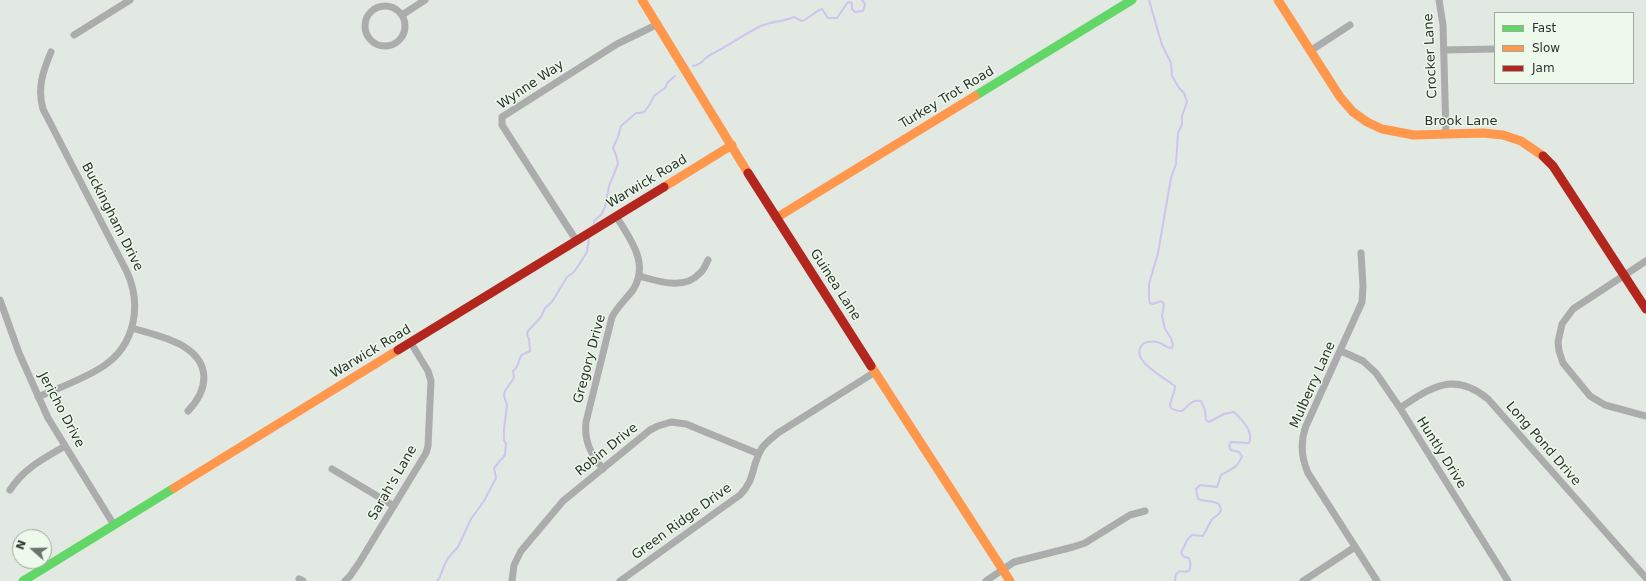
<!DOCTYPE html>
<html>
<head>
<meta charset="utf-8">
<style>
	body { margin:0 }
	#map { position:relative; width:1646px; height:581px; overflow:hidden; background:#e2e8e2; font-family:"DejaVu Sans",sans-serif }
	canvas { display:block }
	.legend { position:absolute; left:1494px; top:12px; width:140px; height:72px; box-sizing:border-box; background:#ecf9eb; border:1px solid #a0a99f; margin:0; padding:5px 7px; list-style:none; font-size:12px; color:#2d322d }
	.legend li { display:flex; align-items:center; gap:8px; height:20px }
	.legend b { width:20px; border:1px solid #a0a99f }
	.north { position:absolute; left:12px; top:529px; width:40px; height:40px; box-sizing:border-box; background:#ecf9eb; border:1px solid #a0a99f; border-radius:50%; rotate:290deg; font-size:11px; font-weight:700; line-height:16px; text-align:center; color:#2d322d }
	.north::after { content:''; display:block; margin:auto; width:14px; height:18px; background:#6c726c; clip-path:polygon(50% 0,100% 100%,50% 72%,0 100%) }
</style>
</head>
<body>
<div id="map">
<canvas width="1646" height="581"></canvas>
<ul class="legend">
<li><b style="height:5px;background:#63d668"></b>Fast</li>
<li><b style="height:5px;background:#ff974d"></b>Slow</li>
<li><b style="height:5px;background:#b3261e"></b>Jam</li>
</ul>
<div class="north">N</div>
</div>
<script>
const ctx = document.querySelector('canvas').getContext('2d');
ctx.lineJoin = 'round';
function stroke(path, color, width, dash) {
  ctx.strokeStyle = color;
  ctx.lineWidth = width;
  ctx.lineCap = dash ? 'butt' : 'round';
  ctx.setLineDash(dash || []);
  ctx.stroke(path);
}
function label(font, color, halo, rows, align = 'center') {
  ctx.font = font + ' "DejaVu Sans",sans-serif';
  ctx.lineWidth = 3;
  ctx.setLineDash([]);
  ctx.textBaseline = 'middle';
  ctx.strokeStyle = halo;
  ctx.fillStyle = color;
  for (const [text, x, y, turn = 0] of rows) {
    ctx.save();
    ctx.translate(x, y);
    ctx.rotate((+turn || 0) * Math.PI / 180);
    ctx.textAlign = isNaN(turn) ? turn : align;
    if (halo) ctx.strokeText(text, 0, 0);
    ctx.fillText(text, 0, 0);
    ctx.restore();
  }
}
stroke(new Path2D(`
	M1149,0L1162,45L1171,63L1172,76L1179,88L1184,93L1187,102L1182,116V124L1178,133L1176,164L1171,178L1158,253L1149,284V298L1150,303L1153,304L1161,301L1164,304L1162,316L1165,329L1171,338L1173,345L1172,348C1166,348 1166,346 1162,344C1157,341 1150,341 1144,343C1126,359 1164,377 1175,386C1175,399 1160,410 1182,411C1189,406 1191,399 1201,401L1205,410L1206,420L1209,422L1224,414L1234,412C1241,419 1254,431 1249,443L1231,442L1229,446L1231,450L1239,452L1242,456C1237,469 1231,469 1221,475L1217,487L1200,485L1196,489L1198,499C1205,502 1212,500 1219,504L1221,510L1219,514L1212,519L1203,536L1192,535L1187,540L1181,553L1184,557L1189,558C1191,563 1191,565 1189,571L1184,572L1180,571L1176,574L1175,581
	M693,66C704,64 702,59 710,55C728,46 744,34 761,26C772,21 783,22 794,17L802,21C810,18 815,11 822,9L828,18H837L848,2L852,3V9L855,12L863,11L865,4L862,0
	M594,223V221L601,215L605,207L609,186L618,164L616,155L613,148L618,137L621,126L636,113H640L644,112L650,104L654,96L665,88L668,82L675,76
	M437,581L440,577L444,566L448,558L458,547L471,519L484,501L496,478L494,468L505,455L506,444L504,440V429L507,405L504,396L505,391L514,378L513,371C519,367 518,361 521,356C523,353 527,353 530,351L529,339L527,335L528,331L541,317L545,308L552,302L567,277L574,272L580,263L587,252L589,238`), '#cec4ef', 2);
stroke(new Path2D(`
	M1439,0L1443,25L1446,134
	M365 26a20 20 0 1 1 40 0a20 20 0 1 1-40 0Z
	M402,15L425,0
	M74,35L130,0
	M1444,50L1495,49
	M1310,51L1350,25
	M576,240L502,125V117L617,44L658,24
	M1361,253L1363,286L1362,302L1306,426C1300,442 1301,457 1308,473L1377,581
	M1646,261L1573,309L1562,324L1558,342L1559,351L1563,363L1590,396L1605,405L1646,416
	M639,276C658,281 684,291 700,273C704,270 706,264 708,260
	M0,300L19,353L48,418L114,525
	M132,328C148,333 168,337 183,346C211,363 209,389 188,411
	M1341,351L1363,361L1376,373L1400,408L1508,581
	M38,397C60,387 85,379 105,365C135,344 142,305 127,272L43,109C37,88 43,71 51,52
	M1400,408C1431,387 1454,371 1488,399L1646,578
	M332,469L394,506
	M603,469C591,454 584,442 586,422L612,317C618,306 626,299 633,290C650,263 630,239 616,216
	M10,490C24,468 43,459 65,446
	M299,579L303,581
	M345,581L350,576L359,563L426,453L428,446L431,381L428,371L411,343
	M512,581L514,565L521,551L563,501L650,430L658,426L671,422L686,424L759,454
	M620,581L740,495C756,479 751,465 762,448C766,442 772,438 778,433L875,372
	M986,581L1014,562L1073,547L1085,543L1130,515L1145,511
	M1303,581L1355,547`), '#abacac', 7);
stroke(new Path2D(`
	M975,96L1132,0
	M23,581L174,488`), '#63d668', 9);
stroke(new Path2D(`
	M642,0L748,173
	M1278,0L1340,97L1353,112L1367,122L1382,129L1414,135L1483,133L1503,135L1521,141L1543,156
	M664,187L732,145
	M776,218L975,96
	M871,366L1010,581
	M174,488L398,350`), '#ff974d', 9);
stroke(new Path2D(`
	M1543,156L1553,166L1646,309
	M748,173L871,366
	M398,350L664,187`), '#b3261e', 9);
label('13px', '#2d322d', '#ecf9eb', [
	["Crocker Lane",1431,56,-93],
	["Wynne Way",531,85,-34],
	["Turkey Trot Road",947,98,-31],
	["Brook Lane",1461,122],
	["Warwick Road",647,182,-31],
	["Buckingham Drive",112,217,63],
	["Guinea Lane",835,285,57],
	["Warwick Road",371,352,-31],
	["Gregory Drive",590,359,-75],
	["Mulberry Lane",1313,385,-66],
	["Jericho Drive",61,410,62],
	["Long Pond Drive",1543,444,49],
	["Robin Drive",607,450,-39],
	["Huntly Drive",1441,453,58],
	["Sarah's Lane",393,483,-60],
	["Green Ridge Drive",682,522,-36]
]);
</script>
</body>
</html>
